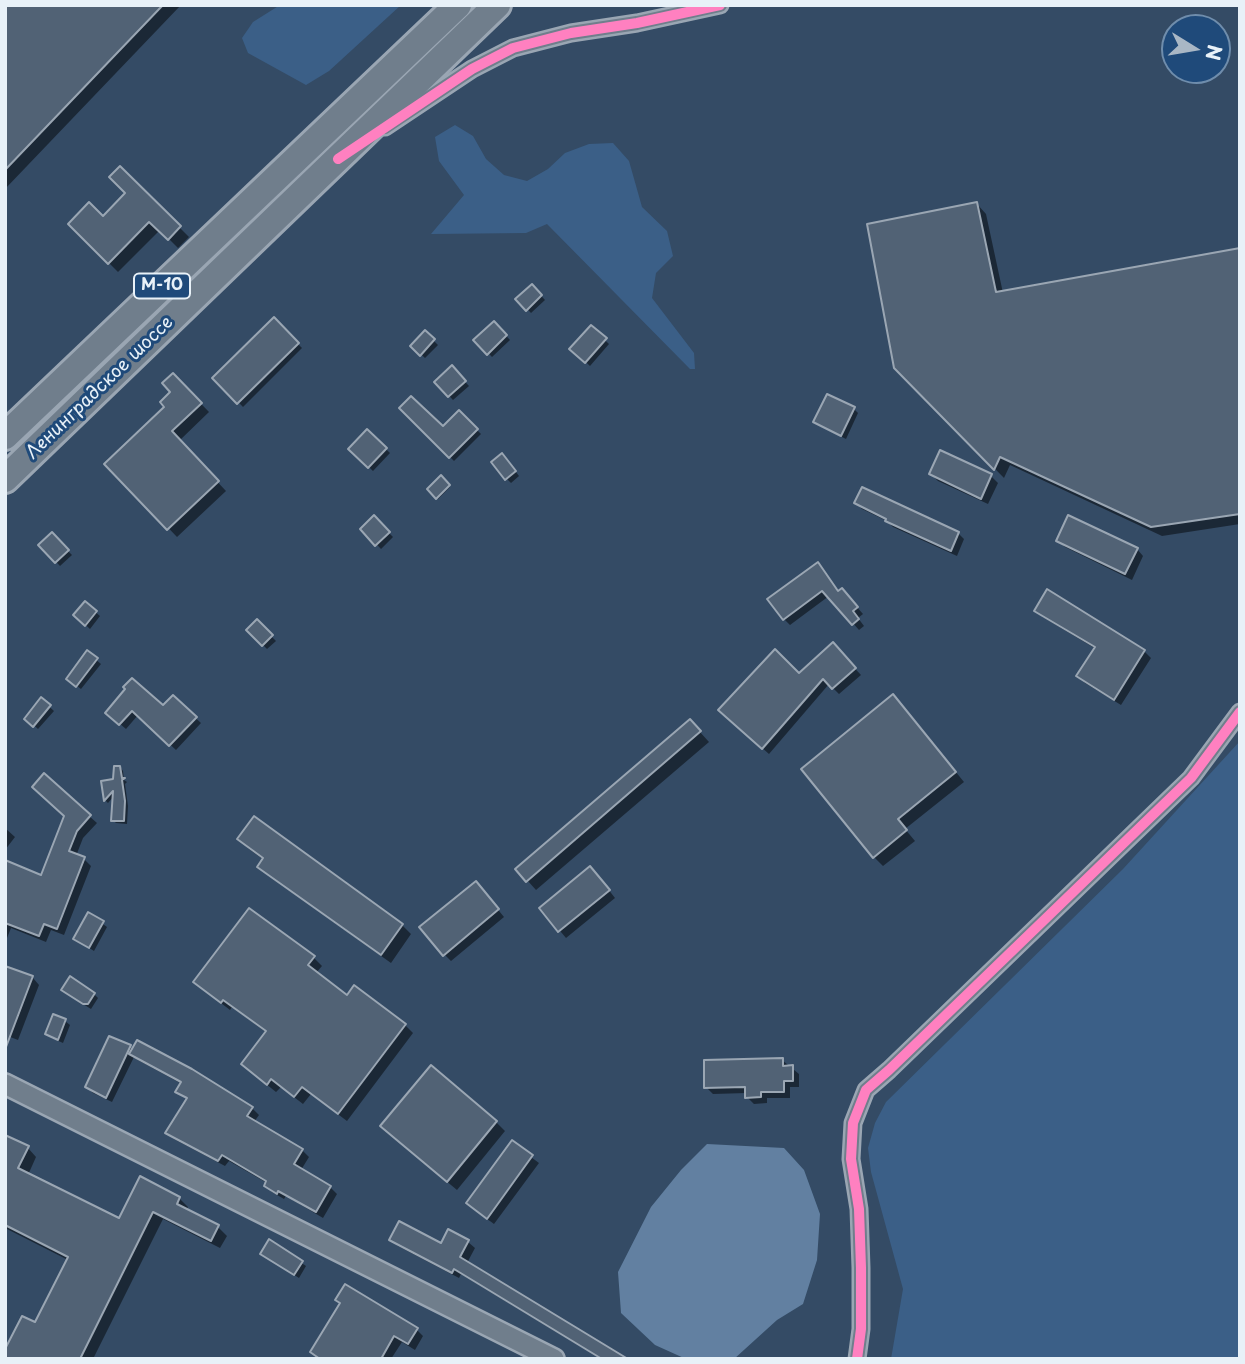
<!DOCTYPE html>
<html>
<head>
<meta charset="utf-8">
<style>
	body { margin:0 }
	#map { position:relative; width:1245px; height:1364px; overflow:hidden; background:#344b65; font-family:"Playpen Sans",sans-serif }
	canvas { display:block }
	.frame { position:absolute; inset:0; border:7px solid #e8f1f8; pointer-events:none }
	.north { position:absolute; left:1161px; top:14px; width:70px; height:70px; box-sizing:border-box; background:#1f4a7a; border:2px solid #6f8dac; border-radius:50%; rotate:101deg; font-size:19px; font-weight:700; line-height:28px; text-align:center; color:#e8f1f8 }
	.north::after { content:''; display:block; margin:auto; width:24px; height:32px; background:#a9b7c5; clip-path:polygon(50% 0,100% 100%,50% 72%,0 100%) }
</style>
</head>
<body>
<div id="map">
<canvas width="1245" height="1364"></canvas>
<div class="frame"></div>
<div class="north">N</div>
</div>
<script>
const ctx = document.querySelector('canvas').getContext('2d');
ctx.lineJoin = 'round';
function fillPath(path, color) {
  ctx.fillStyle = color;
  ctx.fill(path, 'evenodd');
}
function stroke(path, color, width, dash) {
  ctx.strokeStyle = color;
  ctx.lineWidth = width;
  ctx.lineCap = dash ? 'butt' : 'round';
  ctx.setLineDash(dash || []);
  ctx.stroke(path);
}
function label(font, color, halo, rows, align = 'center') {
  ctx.font = font + ' "Playpen Sans",sans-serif';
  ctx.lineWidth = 6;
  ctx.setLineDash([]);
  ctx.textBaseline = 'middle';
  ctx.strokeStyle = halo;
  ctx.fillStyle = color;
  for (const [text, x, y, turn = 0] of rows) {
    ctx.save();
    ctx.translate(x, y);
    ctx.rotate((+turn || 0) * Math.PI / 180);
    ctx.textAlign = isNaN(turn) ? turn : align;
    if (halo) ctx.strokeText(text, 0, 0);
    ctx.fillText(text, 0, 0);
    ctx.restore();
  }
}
fillPath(new Path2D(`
	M280,5H401L329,71L306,85L248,53L242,38L253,22Z
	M455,125L473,136L486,159L504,175L527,181L548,169L565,153L589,144L613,143L629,161L642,207L667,231L673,256L656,273L652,298L694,353L695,369H690L547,224L526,233L431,234L464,195L439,161L435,137Z
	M1240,741V1359H891L903,1289L871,1172L868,1148L875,1123L886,1102L1123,869Z`), '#3b5f87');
fillPath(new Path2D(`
	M707,1144L784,1148L804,1170L820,1214L817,1260L803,1304L777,1320L734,1359H686L655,1345L621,1313L618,1272L651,1207L681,1170Z`), '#6280a1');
fillPath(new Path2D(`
	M5,5H181L5,189Z
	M120,168L189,237L178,248L160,230L118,272L70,224L103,218L128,193Z
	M977,204L986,214L1003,293L1240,250V524L1162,536L1010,465L1004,478L896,368Z
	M532,286L545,300L531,313L518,299Z
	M274,320L302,348L243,407L215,378Z
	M494,323L510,340L492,357L476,340Z
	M591,327L609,344L590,366L572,349Z
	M425,332L438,345L425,358L412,346Z
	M452,368L469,386L453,400L436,382Z
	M173,375L209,412L179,441L226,491L177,537L107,464L166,407L173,392Z
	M401,408L443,429L459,412L481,434L454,461Z
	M854,409L858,413L846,439L820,426L816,422Z
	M367,431L390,453L373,471L350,449Z
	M506,459L519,476L511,483L507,479Z
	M931,474L991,476L998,483L988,504L938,481Z
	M441,478L450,487L438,499L429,489Z
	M856,503L958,533L964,539L957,556L893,527L887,521L862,509Z
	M374,518L393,537L381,549L362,529Z
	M52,535L72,555L60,566L41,546Z
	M1058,541L1137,549L1143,556L1132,580L1065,547Z
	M824,571L839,592L848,597L863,614L858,618L864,626L859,630L829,596L790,625L784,619Z
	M85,603L100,616L90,629L75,615Z
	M1036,610L1144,651L1151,658L1121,705L1085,683L1079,676L1096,649L1043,617Z
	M257,622L276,641L267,649L248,630Z
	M833,645L861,675L839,694L829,684L769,754L726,716L799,675Z
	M88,653L101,664L81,689L72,682Z
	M893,696L902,706L964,782L905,829L915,841L883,866L874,857Z
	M173,697L201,723L176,750L138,715L126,729L107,713L163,708Z
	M42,700L54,711L38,729L26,718Z
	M699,731L709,742L536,890L527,880Z
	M120,767L123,771L124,780L127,782L125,784L128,806L127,824L116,823L113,820L114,796L108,803L105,800L103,783L115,781Z
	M44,776L97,823L83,838L76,856L84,859L91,866L64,935L51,930L46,942L11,928L5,943V862L42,877L66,816Z
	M5,828L15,837L5,850Z
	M240,839L402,925L411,934L391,963L269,876L260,866L264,860L249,849Z
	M597,875L615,898L566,938L541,908Z
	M482,890L504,917L451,961L444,954Z
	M89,914L107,927L94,951L80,942Z
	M314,958L322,966L316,973L347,997L405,1025L413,1033L347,1121L311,1094L303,1104L281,1087L276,1092L251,1072L243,1064L267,1033L232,1007L230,1010L204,990Z
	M5,967L33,978L39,985L18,1040L5,1035Z
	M67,994H94L98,998L91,1009Z
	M65,1021L70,1025L63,1043L52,1038L47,1034Z
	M110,1039L130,1047L133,1050L252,1108L259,1115L254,1122L302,1150L309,1157L301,1170L330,1187L337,1194L323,1218L286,1196L284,1199L272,1192L266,1185L267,1183L229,1161L225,1166L174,1139L168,1133L188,1100L178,1091L182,1084L138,1060L134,1057L112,1102L93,1093L87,1087Z
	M782,1060L799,1074V1087H790V1098H767V1103L754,1104L747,1097V1093L713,1094L706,1087Z
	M496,1122L505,1131L457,1190L391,1135Z
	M5,1137L28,1148L36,1157L28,1175L119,1220L179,1198L188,1207L186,1211L218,1227L227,1236L220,1248L163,1219L93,1359H5L36,1325L68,1260L5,1228Z
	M512,1143L539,1163L494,1224L475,1210Z
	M449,1231L468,1242L475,1248L467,1263L625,1359H601L461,1274L459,1278L398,1246L391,1239L442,1245Z
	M270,1242L306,1266L299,1278L267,1257Z
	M417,1330L423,1336L415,1350L402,1342L391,1359H319L312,1352Z`), '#0007');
const building = new Path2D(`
	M5,5H163L5,170Z
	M120,166L181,226L168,240L149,222L108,264L68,224L89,202L103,216L125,193L109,177Z
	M977,202L996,292L1240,248V514L1151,527L1000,457L994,470L894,368L867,224Z
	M532,284L542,295L526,311L515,299Z
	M274,317L299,343L237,404L212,378Z
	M494,321L507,335L487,355L473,340Z
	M591,325L607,338L585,363L569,349Z
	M425,330L435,339L420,356L410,346Z
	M452,365L466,381L448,397L434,382Z
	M173,373L202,403L172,431L219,481L167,530L104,464L164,407L160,402L170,392L162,383Z
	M827,394L855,407L841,436L813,422Z
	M411,396L443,426L459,410L478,429L449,458L399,408Z
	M367,429L387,448L368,468L348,449Z
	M940,450L992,474L981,499L929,474Z
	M502,453L516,471L505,480L491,462Z
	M441,475L450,485L436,499L427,489Z
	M862,487L959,532L951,551L885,521L886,519L854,503Z
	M374,515L390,532L375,546L360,529Z
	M1068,515L1138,548L1125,574L1056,541Z
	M52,532L69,550L55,563L38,545Z
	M818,562L838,591L842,588L858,607L853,611L859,619L852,625L822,591L783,620L767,599Z
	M1047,589L1145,650L1114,700L1076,676L1095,647L1034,611Z
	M85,601L97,611L85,626L73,615Z
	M257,619L273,635L262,646L246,630Z
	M833,642L856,668L832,689L823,679L762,749L718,710L775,649L799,673Z
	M87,650L98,658L76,687L66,679Z
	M132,678L163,705L173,695L197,717L169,746L132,711L119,725L105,713L125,689L123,687Z
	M893,694L956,772L898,819L907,830L873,858L801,769Z
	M41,697L51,705L33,727L24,719Z
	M690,719L701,731L526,882L515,869Z
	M114,766H120L122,778H125L122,780L125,801L124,821H111L113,791L104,801L101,781L113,779Z
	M44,773L91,815L77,831L69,851L85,857L57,929L44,924L39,936L5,923V860L41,875L64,816L32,787Z
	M254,816L403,924L381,955L257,867L263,858L237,839Z
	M590,866L610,890L558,932L539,908Z
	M476,881L499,909L443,956L419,927Z
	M249,908L315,956L308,965L347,995L354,985L406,1024L338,1114L302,1087L294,1097L271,1079L267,1085L241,1064L266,1031L223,1000L221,1003L193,982Z
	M88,912L104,921L89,948L73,939Z
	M5,966L33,976L6,1047H5Z
	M70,976L95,993L88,1004H83L61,990Z
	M53,1014L66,1019L58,1040L45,1034Z
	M109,1036L131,1045L106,1098L85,1087Z
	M137,1040L192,1069L253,1107L247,1116L303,1149L294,1164L331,1186L316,1212L278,1191L277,1194L264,1186L266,1181L222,1155L218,1161L165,1133L187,1098L175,1092L181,1082L129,1054Z
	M783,1058V1066L793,1065V1081H784V1092H761V1097L745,1098V1087L704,1088V1060Z
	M431,1065L497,1121L447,1182L380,1126Z
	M5,1135L29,1146L18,1168L119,1218L140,1176L180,1197L177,1204L219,1225L211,1241L153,1212L80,1359H5V1349L22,1316L35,1322L68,1257L5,1225Z
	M512,1140L533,1155L487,1219L466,1203Z
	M399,1221L441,1243L448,1229L469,1240L460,1257L628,1359H602L454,1269L452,1273L389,1240Z
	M269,1239L303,1261L294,1275L260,1254Z
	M345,1284L418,1328L408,1344L394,1336L381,1359H320L310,1352L340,1303L335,1300Z`);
fillPath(building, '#516275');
stroke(building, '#9aa6b3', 2);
const street = new Path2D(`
	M385,127L472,69L513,48L571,33L637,23L720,5
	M857,1359L861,1329V1268L859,1209L851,1159L853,1123L866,1090L889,1070L1191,778L1240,712`);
const secondary = new Path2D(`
	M5,1084L554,1359`);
const highway = new Path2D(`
	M5,436L458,5
	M5,479L497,5`);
stroke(street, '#9aa6b3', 19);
stroke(secondary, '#9aa6b3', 24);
stroke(highway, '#9aa6b3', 32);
stroke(street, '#707e8c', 14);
stroke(secondary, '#707e8c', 19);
stroke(highway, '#707e8c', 26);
stroke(new Path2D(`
	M338,159L472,69L513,48L571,33L637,23L720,5
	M857,1359L861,1329V1268L859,1209L851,1159L853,1123L866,1090L889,1070L1191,778L1240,712`), '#ff80c0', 10);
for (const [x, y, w] of [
	[162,286,56]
]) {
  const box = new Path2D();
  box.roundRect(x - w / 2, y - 12.5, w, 25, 5);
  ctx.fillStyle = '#1f4a7a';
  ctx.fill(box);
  stroke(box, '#e8f1f8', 2);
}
label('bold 16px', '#e8f1f8', null, [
	["М-10",162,286]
]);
label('18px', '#e8f1f8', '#1f4a7a', [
	["Ленинградское шоссе",100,388,-44]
]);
</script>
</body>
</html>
